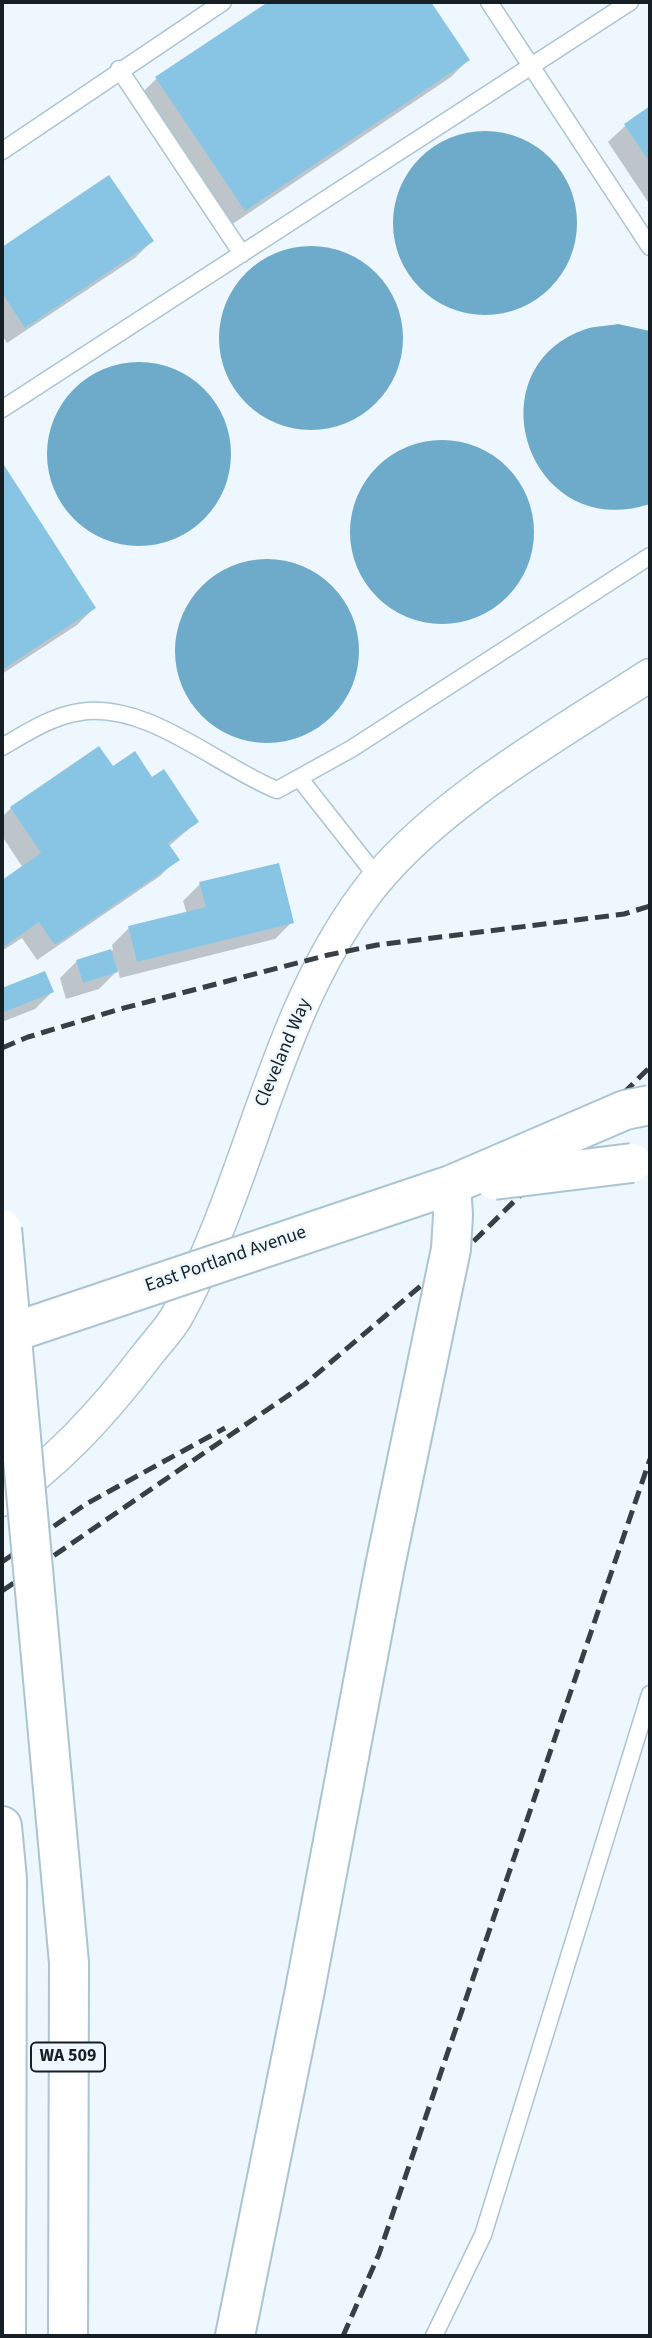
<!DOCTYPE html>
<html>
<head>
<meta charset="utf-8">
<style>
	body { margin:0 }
	#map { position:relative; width:652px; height:2338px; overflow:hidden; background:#edf7fd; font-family:"Source Sans 3",sans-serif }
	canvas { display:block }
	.frame { position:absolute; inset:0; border:4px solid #151f24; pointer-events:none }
</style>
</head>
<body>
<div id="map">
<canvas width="652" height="2338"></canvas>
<div class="frame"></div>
</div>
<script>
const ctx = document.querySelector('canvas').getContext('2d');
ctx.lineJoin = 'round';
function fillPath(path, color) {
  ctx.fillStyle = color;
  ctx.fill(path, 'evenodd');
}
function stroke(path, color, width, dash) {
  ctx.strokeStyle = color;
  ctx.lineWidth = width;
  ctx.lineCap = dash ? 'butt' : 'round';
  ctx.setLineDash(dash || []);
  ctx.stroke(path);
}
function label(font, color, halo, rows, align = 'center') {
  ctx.font = font + ' "Source Sans 3",sans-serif';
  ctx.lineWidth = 5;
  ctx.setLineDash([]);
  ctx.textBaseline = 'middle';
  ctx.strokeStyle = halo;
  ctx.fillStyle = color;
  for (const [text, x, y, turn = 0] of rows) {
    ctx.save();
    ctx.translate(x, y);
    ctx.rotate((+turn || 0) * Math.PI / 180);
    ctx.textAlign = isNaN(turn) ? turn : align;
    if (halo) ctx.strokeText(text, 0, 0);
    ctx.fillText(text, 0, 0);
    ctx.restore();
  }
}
fillPath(new Path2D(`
	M393 223a92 92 0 1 1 184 0a92 92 0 1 1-184 0Z
	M219 338a92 92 0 1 1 184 0a92 92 0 1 1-184 0Z
	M618,324L650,331V504C528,544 471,368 586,329C595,326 607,326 618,324Z
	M47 454a92 92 0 1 1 184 0a92 92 0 1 1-184 0Z
	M350 532a92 92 0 1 1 184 0a92 92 0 1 1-184 0Z
	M175 651a92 92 0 1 1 184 0a92 92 0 1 1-184 0Z`), '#6eaac9');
fillPath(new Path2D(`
	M271,2H429L468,60L451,77L228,227L139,96L156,79Z
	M650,108V205L608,142L625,126Z
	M109,177L152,241L135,258L7,343L2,335V249Z
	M2,465L94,608L77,625L2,674Z
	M152,779L197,822L169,846L177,859L160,876L37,960L22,938L2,951V882L23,868L2,836V817L11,808Z
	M200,884L292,922L275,939L120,978L118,970L99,989L66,999L60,978L77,961L113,950L112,945L129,928L187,914L183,901Z
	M44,973L52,992L35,1009L2,1022V990Z`), '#0003');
fillPath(new Path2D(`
	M268,2H431L470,60L245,211L155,77Z
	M650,106V163L624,124Z
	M109,175L154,241L25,328L2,293V247Z
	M2,462L96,608L2,670Z
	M99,746L113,766L135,751L152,777L164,769L199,822L168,843L180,860L55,945L39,922L2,948V880L41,853L10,807Z
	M279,863L294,923L137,962L128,926L206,907L199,882Z
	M111,949L118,972L83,983L76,960Z
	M45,971L54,992L2,1013V988Z`), '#88c5e4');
const service = new Path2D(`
	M489,2L650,247
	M119,69L242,254
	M2,151L223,2
	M2,409L630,2
	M2,747C26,733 52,716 80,712C147,701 219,767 277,790L351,749L650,556
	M300,779L378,878
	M434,2336L483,2235L650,1694`);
const minor = new Path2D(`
	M2,1500C58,1463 107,1408 147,1355C157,1342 169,1330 177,1316C251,1182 272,1021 364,896C428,808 559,734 650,675`);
const trunk = new Path2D(`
	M52,1778L69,1963L68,2336
	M2,1826L7,1879L6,2336
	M235,2336L304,1995L385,1566`);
stroke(service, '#abc4d2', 19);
stroke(minor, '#abc4d2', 35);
stroke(trunk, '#abc4d2', 42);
stroke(service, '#fff', 16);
stroke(minor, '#fff', 32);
stroke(trunk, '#fff', 38);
stroke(new Path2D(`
	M2,1048L28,1037L120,1009L328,955L377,945L624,914L650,906
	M2,1562L86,1504L225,1428
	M2,1591L305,1384L476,1239L650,1067
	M343,2336L379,2254L650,1459`), '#364045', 5, [14, 7]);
const primaryBridge = new Path2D(`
	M494,1180L632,1163
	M2,1336L451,1185L625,1110L650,1105`);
const trunkBridge = new Path2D(`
	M2,1229L52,1778
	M385,1566L451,1249L453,1215L451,1185`);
stroke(primaryBridge, '#abc4d2', 42, []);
stroke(trunkBridge, '#abc4d2', 42, []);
stroke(primaryBridge, '#fff', 38);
stroke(trunkBridge, '#fff', 38);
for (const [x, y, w] of [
	[68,2057,74]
]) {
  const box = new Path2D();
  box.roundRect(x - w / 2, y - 14.5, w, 29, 5);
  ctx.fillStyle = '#edf7fd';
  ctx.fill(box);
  stroke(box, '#151f24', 2);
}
label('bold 18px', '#151f24', null, [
	["WA 509",68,2057]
]);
label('19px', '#151f24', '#edf7fd', [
	["Cleveland Way",284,1053,-67],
	["East Portland Avenue",226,1260,-19]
]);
</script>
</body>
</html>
